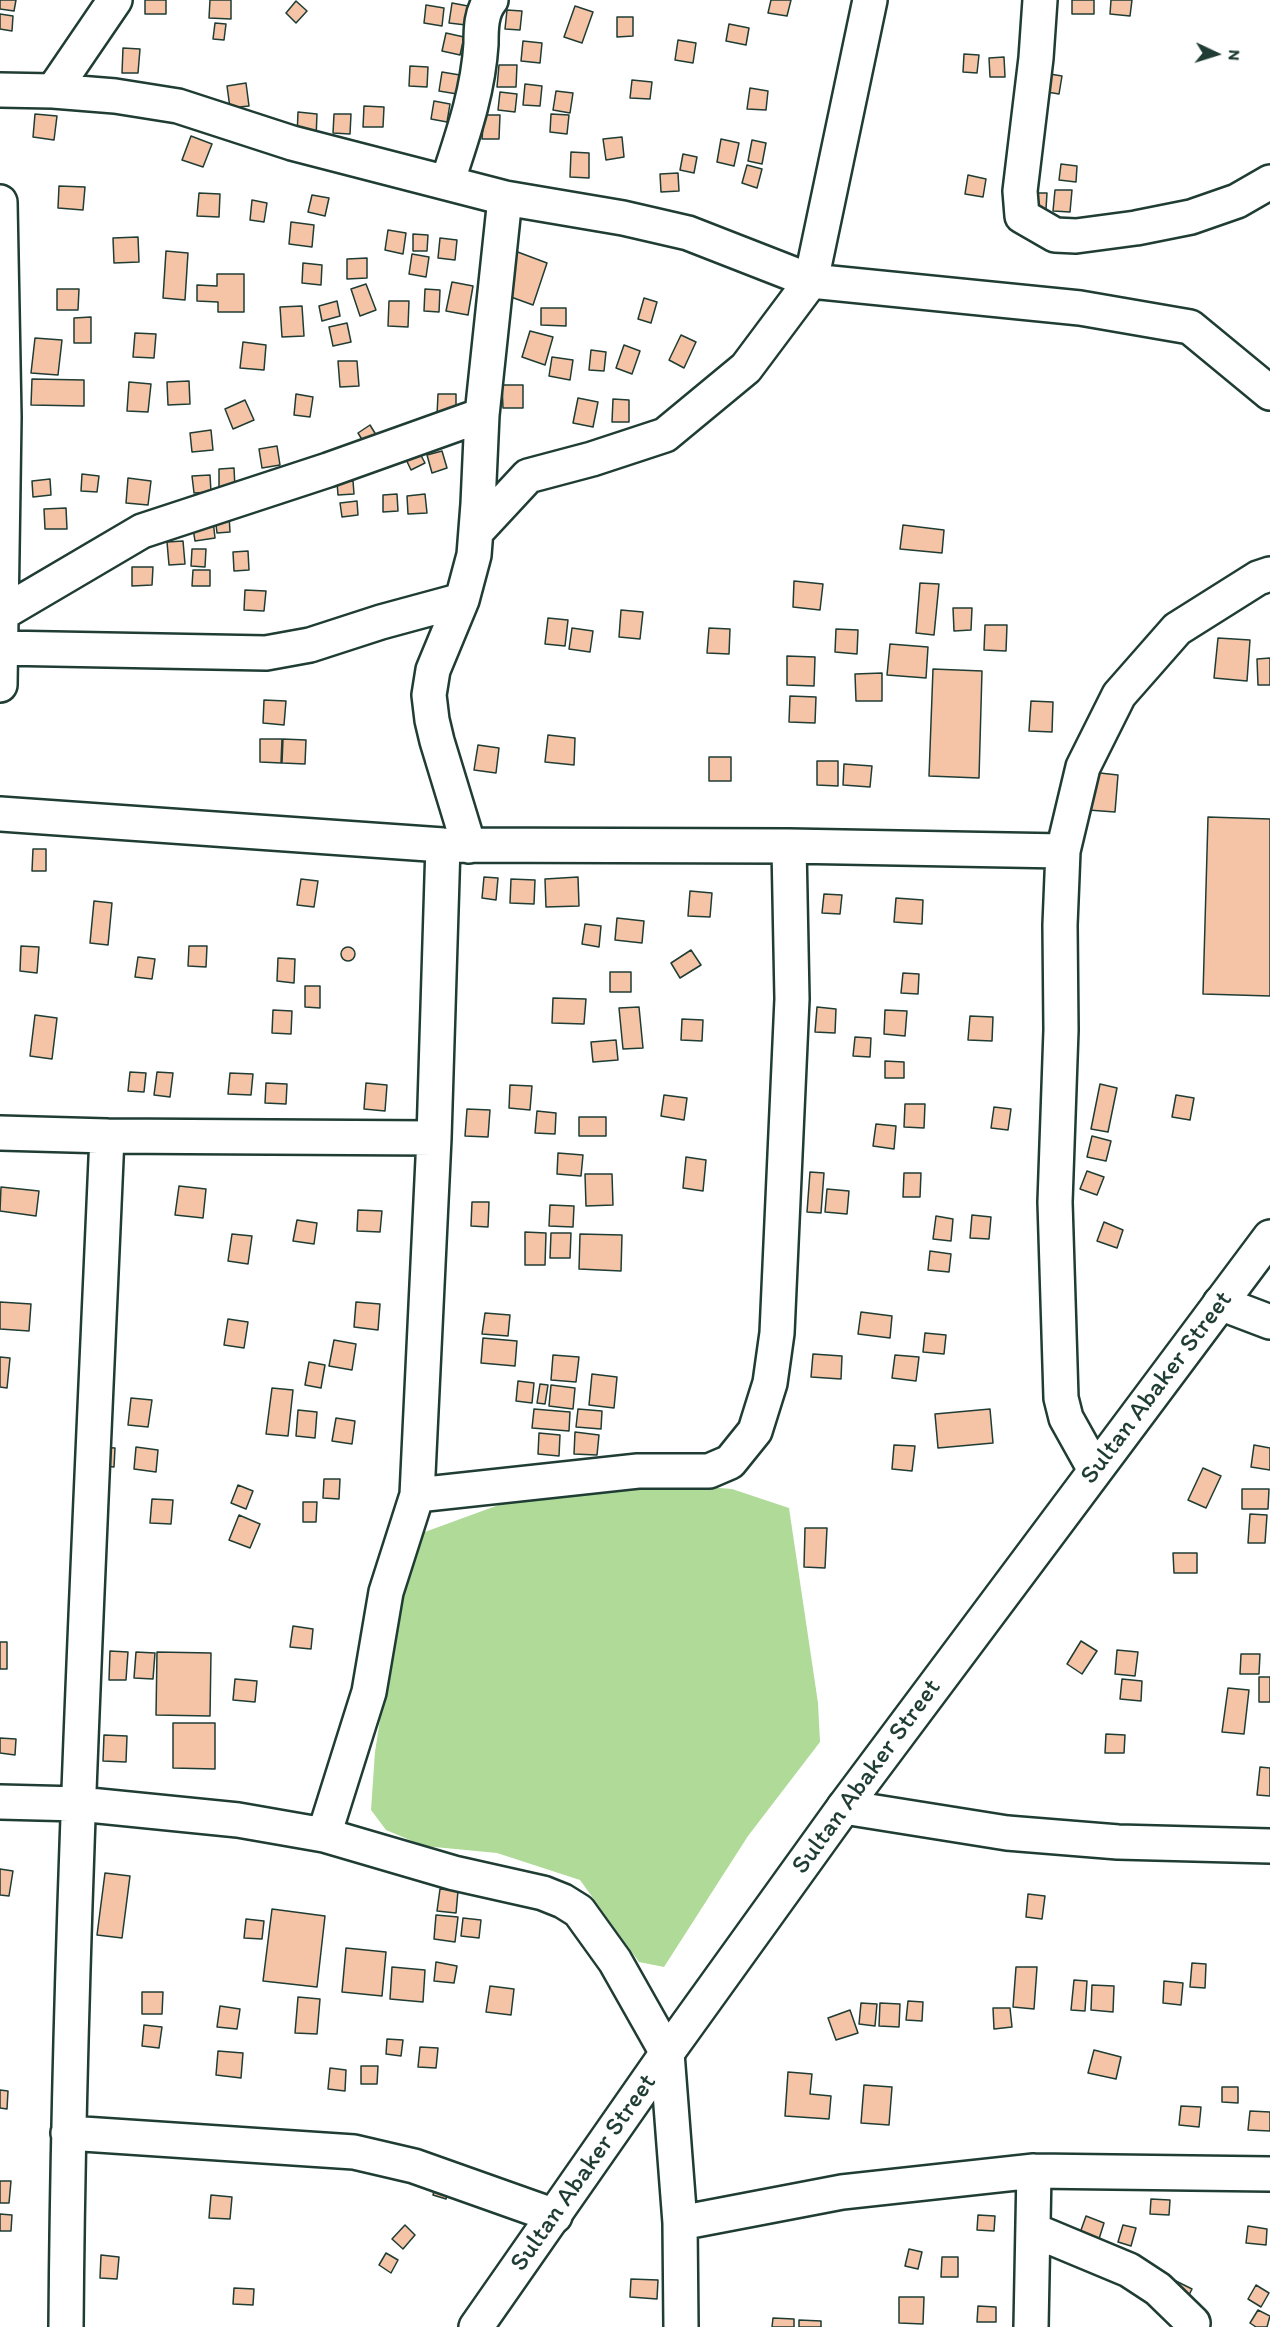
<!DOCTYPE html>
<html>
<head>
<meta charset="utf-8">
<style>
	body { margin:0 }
	#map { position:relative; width:1270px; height:2327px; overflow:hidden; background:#fff; font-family:Itim,sans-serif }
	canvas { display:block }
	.north { position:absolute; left:1186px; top:24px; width:60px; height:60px; -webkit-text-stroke:4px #fff; paint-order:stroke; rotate:94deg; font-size:16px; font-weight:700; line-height:24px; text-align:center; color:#1f3d34 }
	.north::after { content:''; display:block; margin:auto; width:21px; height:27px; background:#1f3d34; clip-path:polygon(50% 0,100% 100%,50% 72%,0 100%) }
</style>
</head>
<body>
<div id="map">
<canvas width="1270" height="2327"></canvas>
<div class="north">N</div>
</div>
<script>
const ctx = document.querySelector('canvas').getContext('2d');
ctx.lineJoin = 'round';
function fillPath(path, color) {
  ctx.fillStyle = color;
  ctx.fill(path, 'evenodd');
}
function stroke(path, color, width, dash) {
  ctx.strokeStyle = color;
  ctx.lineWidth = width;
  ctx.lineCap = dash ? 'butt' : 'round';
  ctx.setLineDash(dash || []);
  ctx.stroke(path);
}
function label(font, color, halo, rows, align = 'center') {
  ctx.font = font + ' Itim,sans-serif';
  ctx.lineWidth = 6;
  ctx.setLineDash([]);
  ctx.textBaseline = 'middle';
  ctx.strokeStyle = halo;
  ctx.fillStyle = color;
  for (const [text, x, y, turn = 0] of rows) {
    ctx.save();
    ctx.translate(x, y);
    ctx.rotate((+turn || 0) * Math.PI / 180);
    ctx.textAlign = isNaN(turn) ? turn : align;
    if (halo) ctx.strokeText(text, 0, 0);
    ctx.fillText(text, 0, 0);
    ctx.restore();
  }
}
fillPath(new Path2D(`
	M693,1486L732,1489L789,1508L818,1703L820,1742L748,1836L664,1967L639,1962L580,1880L497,1853L424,1846L386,1830L371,1810L375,1752L397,1609L422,1533L537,1491Z`), '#afda98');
const building = new Path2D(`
	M0,0H16L14,11L0,9Z
	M145,0H166V14H145Z
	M210,0H231V19L209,18Z
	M771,0H791L787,16L768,13Z
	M1072,0H1094V14H1072Z
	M1111,0H1132L1130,16L1110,14Z
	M296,1L307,11L296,23L286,13Z
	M452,3L468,6L466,25L449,23Z
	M426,5L444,8L442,26L424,23Z
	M575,6L593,12L582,43L564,37Z
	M507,10L522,11L520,30L505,29Z
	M0,14L13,16L12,31L0,29Z
	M617,17H633V36L617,37Z
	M215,23L226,24L224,40L213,39Z
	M729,24L749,28L746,45L726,41Z
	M446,33L464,37L460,55L442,51Z
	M678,40L696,43L693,63L675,60Z
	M523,41L542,43L540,63L521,61Z
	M123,48L140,49L138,73H122Z
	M964,54L979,55L977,73L963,72Z
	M1004,57L1005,77H990L989,58Z
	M499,65H517L516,87H497Z
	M410,66L428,67L427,87L409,86Z
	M442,72L460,75L457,94L439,91Z
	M1044,73L1062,76L1059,94L1041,91Z
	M632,80L652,82L650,99L630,98Z
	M246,83L249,106L230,108L227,86Z
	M525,84L542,86L540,106L523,105Z
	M750,88L768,91L766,110L747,109Z
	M556,91L573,93L570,113L553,110Z
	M500,92L517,94L515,112L498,110Z
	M434,101L450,104L447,122L431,119Z
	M364,106L384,107L383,127H363Z
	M298,112L317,114L316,138L297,137Z
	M35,114L57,116L54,140L33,137Z
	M334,114H351L350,134L333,133Z
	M551,114L569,115L567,134L550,132Z
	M484,115H500L499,139H482Z
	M191,136L212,144L203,167L182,160Z
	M622,137L624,157L606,160L603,139Z
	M721,139L739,143L734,166L717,162Z
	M752,140L766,143L762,164L748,161Z
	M571,152L589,153V178L570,177Z
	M683,154L697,157L694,173L680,170Z
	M1061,164L1077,166L1076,182L1059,180Z
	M747,165L762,169L757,188L742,183Z
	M678,173L679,191L661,192L660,174Z
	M968,175L986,179L983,197L965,194Z
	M59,186L85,187L83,210L58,208Z
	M1055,190H1072L1070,212L1053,211Z
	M199,193L220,194L219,217L197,216Z
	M1034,193H1047L1046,209H1033Z
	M312,195L329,198L325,216L308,212Z
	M252,200L267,203L264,222L250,220Z
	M291,222L314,225L312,247L289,244Z
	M388,230L406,233L403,254L385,250Z
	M413,234L428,235L427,251H413Z
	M138,237L139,262L114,263L113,238Z
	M440,238L457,240L455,260L438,258Z
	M166,251L188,253L185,300L163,298Z
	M515,251L547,263L533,305L500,293Z
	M412,254L429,257L426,277L409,274Z
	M367,258V278L347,279V259Z
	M303,263L322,265L321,285L302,283Z
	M217,274H244V312H218V302L197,301V285L217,286Z
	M452,282L473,286L468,315L446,311Z
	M366,284L376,310L360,316L351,289Z
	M57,289H79L78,310H57Z
	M425,289L440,290L439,312L424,311Z
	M644,298L657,302L651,323L638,319Z
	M337,301L340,316L322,321L319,306Z
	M389,301H409L408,327L388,326Z
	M302,306L304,336L282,337L280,307Z
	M541,308H566V326L541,325Z
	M91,317V343H74V318Z
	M347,323L351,342L333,346L329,327Z
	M530,331L553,337L545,365L522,357Z
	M135,333L156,334L154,358L133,357Z
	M681,335L696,342L684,368L669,360Z
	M35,338L62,340L58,375L31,373Z
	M243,342L266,345L264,370L240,368Z
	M624,345L640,351L632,374L616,368Z
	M591,350L606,352L604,371L589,370Z
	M552,357L573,360L570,380L549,376Z
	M338,361H357L359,386L340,387Z
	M32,379L84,380V406L31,405Z
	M189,381L190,404L168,405L167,382Z
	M129,382L151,384L148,412L127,411Z
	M502,385H523V408H503Z
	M296,394L313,397L310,417L294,415Z
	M438,394H456V415H437Z
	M578,398L598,402L593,427L573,423Z
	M613,399L629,400V422H612Z
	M245,400L254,420L233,429L225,409Z
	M370,425L378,438L366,446L358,433Z
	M211,430L213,450L192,452L190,433Z
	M277,446L280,465L262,468L259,449Z
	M416,446L425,463L411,470L403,453Z
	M442,451L447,468L432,473L427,455Z
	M234,468L235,488L219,489V469Z
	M82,474L99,476L97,492L81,491Z
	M210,475L211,492L194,493L192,476Z
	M128,478L151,481L148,505L126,503Z
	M50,479L51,495L33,497L32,481Z
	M353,481L354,494L338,495L337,482Z
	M397,494L398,511L383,512V495Z
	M425,494L427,513L408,514L407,496Z
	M357,501L358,515L342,517L340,503Z
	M66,508L67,529H45L44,509Z
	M229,515L230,532L217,533L215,516Z
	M213,520L215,538L195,541L192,522Z
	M903,525L944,530L942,553L900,549Z
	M183,541L185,564L169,565L167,542Z
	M192,549H206L205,567L191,566Z
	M248,551L249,570L234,571L233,552Z
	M132,567H153L152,585L132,586Z
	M193,570H210V586H192Z
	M794,581L823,584L820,610L793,607Z
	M920,583L939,584L934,635L916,633Z
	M245,590L266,591L264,611L244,610Z
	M953,608H972L971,630L954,631Z
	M621,610L643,612L640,639L619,637Z
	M548,618L568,620L565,646L545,644Z
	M985,625H1007L1006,651L984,650Z
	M572,628L593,631L590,652L569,649Z
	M709,628L730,629L729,654L707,653Z
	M836,629L858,630L857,654L835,652Z
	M1218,638L1250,640L1247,681L1214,678Z
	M890,644L928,647L926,678L887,675Z
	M787,656L815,657L814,686L787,685Z
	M1270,658V685H1258L1257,659Z
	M933,669L982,671L979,778L929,776Z
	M882,673V701H856L855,674Z
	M790,696L816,697L815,723L789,722Z
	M264,700L286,701L284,725L263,723Z
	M1031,701L1053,702L1052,732L1029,731Z
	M548,735L575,738L574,765L545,762Z
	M260,739H282L281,763L260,762Z
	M283,739L306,740L305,764L282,763Z
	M478,745L499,748L496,773L474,770Z
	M709,757H731V781H709Z
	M817,761H838V786L817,785Z
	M844,764L872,766L870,787L843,785Z
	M1091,772L1118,775L1115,812L1088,810Z
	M1208,817L1270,819V996L1203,994Z
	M33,849H46V871H32Z
	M484,877L498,878L496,900L482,898Z
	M578,877L579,906L546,907L545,879Z
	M301,879L318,881L314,907L297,905Z
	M511,879L535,880L534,904L510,903Z
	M690,891L712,893L710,917L688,916Z
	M824,894L842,895L840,914L822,913Z
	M896,898L923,900L922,924L894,922Z
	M94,901L112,903L108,945L90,943Z
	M617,918L644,921L642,943L615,940Z
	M585,924L601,926L599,947L582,944Z
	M21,946L39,947L37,973L20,971Z
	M189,946H207L206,967L188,966Z
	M341 954a7 7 0 1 1 14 0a7 7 0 1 1-14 0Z
	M691,950L701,965L680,978L671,963Z
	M138,957L155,959L152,979L135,977Z
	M278,958L295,959L294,983L277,981Z
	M610,972H631V992H610Z
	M903,973L919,974L918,994L901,993Z
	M305,986H320V1008L305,1007Z
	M553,998L586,999L584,1024L552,1023Z
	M639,1007L643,1048L623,1049L619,1008Z
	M817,1007L836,1009L835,1033L815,1032Z
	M273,1010L292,1011L291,1034L272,1033Z
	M885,1010L907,1011L905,1036L884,1034Z
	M35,1015L57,1018L52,1059L30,1056Z
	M970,1016L993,1017L992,1041L968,1040Z
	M682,1019L703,1020L702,1041L681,1040Z
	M855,1037L871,1038L870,1057L853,1056Z
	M616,1040L618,1060L593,1062L591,1042Z
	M885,1061L904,1062V1078H885Z
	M130,1072L146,1073L144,1092L128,1091Z
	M157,1072L173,1073L170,1097L154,1095Z
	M230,1073L253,1074L251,1095L228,1094Z
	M266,1083L287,1084L286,1104L265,1103Z
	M366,1083L387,1085L385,1111L364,1109Z
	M1100,1084L1117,1088L1108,1132L1091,1129Z
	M510,1085L532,1086L530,1110L509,1108Z
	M664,1095L687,1098L684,1120L661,1116Z
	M1176,1095L1194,1098L1190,1120L1172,1117Z
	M905,1104H925L924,1128L904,1127Z
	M994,1107L1011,1109L1008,1130L991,1128Z
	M467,1109L490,1110L488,1137L465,1136Z
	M537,1111L556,1113L555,1134L535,1133Z
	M579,1117H606V1136H579Z
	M876,1124L896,1126L894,1149L873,1146Z
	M1092,1136L1111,1141L1106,1161L1087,1157Z
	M558,1153L583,1155L581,1176L557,1174Z
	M686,1157L706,1160L703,1191L683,1188Z
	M1087,1171L1104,1177L1097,1195L1080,1189Z
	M810,1172L824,1173L821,1213L807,1212Z
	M904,1173H921L920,1197H903Z
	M585,1174H612L613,1205L586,1206Z
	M179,1186L206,1189L203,1218L175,1215Z
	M1,1187L39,1191L36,1216L0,1211Z
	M827,1189L849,1191L847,1214L825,1212Z
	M472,1202H489L488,1227L471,1226Z
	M550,1205L574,1206L573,1227L549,1226Z
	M358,1210L382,1211L380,1232L357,1231Z
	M972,1215L991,1217L989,1239L970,1238Z
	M936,1216L953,1219L951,1241L933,1239Z
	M297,1220L317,1223L314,1244L293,1241Z
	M1104,1222L1123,1230L1117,1248L1097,1241Z
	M525,1232L546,1233L545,1265H525Z
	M551,1233H571L570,1258H550Z
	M232,1234L252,1236L248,1264L228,1261Z
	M580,1234L622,1235L621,1271L579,1269Z
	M930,1251L951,1254L949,1272L928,1270Z
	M0,1302L31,1304L29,1331L0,1329Z
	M356,1302L380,1304L378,1330L354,1327Z
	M861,1312L892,1316L890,1338L858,1334Z
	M485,1313L510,1315L508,1336L482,1334Z
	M228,1319L248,1322L244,1348L224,1345Z
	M925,1333L946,1335L944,1354L923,1352Z
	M483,1338L517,1341L515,1366L481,1363Z
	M334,1340L356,1344L352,1370L329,1366Z
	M813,1354L842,1356L841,1379L811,1377Z
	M553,1355L579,1357L576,1382L551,1380Z
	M895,1355L919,1357L916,1381L892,1378Z
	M0,1357L10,1358L7,1388L0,1387Z
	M309,1362L325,1365L321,1388L305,1385Z
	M592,1374L617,1377L614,1408L589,1405Z
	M518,1381L534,1383L532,1403L516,1401Z
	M540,1384L548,1385L545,1404L537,1403Z
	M551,1385L575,1388L573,1409L549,1406Z
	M272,1388L293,1390L288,1436L266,1434Z
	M131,1398L152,1400L148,1427L128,1425Z
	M534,1409L570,1412L569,1431L532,1428Z
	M578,1409L602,1411L601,1429L576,1427Z
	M990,1409L993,1443L938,1448L935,1414Z
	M298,1410L317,1412L315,1438L296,1436Z
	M336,1418L355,1421L352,1444L332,1441Z
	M575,1432L599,1435L597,1455L574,1454Z
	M539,1433L560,1435L559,1456L538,1454Z
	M894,1445L915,1446L912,1471L892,1469Z
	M1254,1445L1270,1448V1470L1251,1467Z
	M99,1447L115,1448L114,1467L97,1465Z
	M136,1447L158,1450L156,1472L134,1469Z
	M1203,1468L1221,1476L1206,1508L1188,1500Z
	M324,1479H340L339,1499L323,1498Z
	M238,1485L253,1491L246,1509L231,1503Z
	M1242,1489H1269L1268,1509H1242Z
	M152,1499L173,1500L171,1524L150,1523Z
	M303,1502H317L316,1522H303Z
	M1250,1514L1267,1515L1265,1543H1248Z
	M239,1515L260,1524L250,1548L229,1540Z
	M805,1528H827L825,1568L804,1567Z
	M1173,1553H1197V1573H1174Z
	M293,1626L313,1629L311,1649L290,1647Z
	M1081,1641L1097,1651L1082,1674L1067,1664Z
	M0,1642H7V1669H0Z
	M1117,1650L1138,1652L1135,1676L1115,1674Z
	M110,1651L128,1652L126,1680H109Z
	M136,1652L155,1653L153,1679L134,1678Z
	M157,1652L211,1653L210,1716L156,1715Z
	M1241,1654H1260L1259,1674H1240Z
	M1259,1677H1270V1702H1259Z
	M235,1679L257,1681L255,1702L233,1700Z
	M1122,1679L1142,1681L1141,1701L1120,1699Z
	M1228,1688L1249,1690L1244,1734L1222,1732Z
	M173,1723H215V1769L173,1768Z
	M1106,1734L1125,1735L1124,1753H1105Z
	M104,1735L127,1736L126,1762L103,1761Z
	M0,1738L16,1739L15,1755L0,1753Z
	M1260,1767L1270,1768V1796L1257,1795Z
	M0,1869L13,1871L9,1896L0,1895Z
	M105,1873L130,1876L122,1938L97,1935Z
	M440,1889L458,1891L456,1913L437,1911Z
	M1028,1894L1045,1896L1042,1919L1026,1917Z
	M272,1909L325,1916L317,1987L263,1981Z
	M436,1915L458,1917L455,1942L434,1939Z
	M463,1918L481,1920L479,1938L461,1936Z
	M246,1919L264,1921L262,1939L244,1938Z
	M346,1948L386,1952L382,1996L342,1992Z
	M436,1962L457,1966L454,1983L434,1981Z
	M1192,1963L1206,1964L1205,1988L1190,1987Z
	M392,1967L425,1970L423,2002L390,1999Z
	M1016,1967H1037L1034,2009L1013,2007Z
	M1074,1980L1087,1981L1085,2011L1071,2010Z
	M1164,1981L1183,1983L1181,2005L1163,2003Z
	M1092,1985L1114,1986L1113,2012L1091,2010Z
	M490,1986L514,1989L511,2015L486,2012Z
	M142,1992H163L162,2014H142Z
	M298,1997L320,1999L317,2034L295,2033Z
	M908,2001L923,2002L922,2021L906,2020Z
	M861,2003L877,2004L875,2026L859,2024Z
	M880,2003L900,2004L899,2027L879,2026Z
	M220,2006L240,2009L237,2029L217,2027Z
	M993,2008H1010L1012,2027L994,2029Z
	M850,2010L858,2033L836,2040L828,2018Z
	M144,2025L162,2027L159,2048L142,2046Z
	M387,2039L403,2040L401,2056L386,2054Z
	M420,2047L438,2048L436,2068L418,2067Z
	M1094,2050L1121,2057L1116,2079L1088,2073Z
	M218,2051L243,2053L241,2078L216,2075Z
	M361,2066H378L377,2084H361Z
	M330,2068L346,2070L345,2091L328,2089Z
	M788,2072L812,2074L810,2094L831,2096L829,2119L785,2116Z
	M864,2085L892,2087L889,2125L861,2123Z
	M1222,2087H1238V2103L1222,2102Z
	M0,2090L8,2091L7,2109L0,2108Z
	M1181,2106L1201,2107L1199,2127L1179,2125Z
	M1250,2111L1270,2112V2131L1248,2130Z
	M437,2180L450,2184L446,2199L433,2195Z
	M0,2181H11L9,2203H0Z
	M211,2195L232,2197L230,2219L209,2218Z
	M1151,2199L1170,2200L1169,2215L1150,2214Z
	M0,2214L12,2215L11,2231H0Z
	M978,2215L995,2216L994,2231L977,2230Z
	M1086,2216L1104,2223L1099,2239L1080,2233Z
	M405,2225L415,2235L403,2249L392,2239Z
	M1123,2225L1136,2228L1131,2246L1118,2242Z
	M1248,2226L1267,2229L1266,2245L1246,2243Z
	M909,2249L922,2252L918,2269L905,2266Z
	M386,2253L398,2260L391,2273L379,2265Z
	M101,2255L119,2257L117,2279L100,2278Z
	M942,2257H958V2277H941Z
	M631,2279L658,2280L657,2299L630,2297Z
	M1176,2281L1192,2289L1185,2303L1169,2294Z
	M1256,2285L1269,2293L1261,2307L1248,2299Z
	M234,2288L254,2289L253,2305L233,2304Z
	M899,2297H924L923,2324L899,2323Z
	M978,2306L996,2307V2322H977Z
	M1258,2310L1270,2316L1267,2327H1256L1250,2323Z
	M773,2318L794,2319V2327H772Z
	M799,2320L821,2321V2327H799Z`);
fillPath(building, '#f5c3a6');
stroke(building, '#1f3d34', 1.5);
const minor = new Path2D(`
	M1040,0L1036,58L1020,191L1022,216L1055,235L1076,236L1136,228L1191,217L1237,201L1270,182
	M0,90L53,91L115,96L178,106L292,143L505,198L623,218L688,233L811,281L1080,308L1190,327L1270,393
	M53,91L115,0
	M447,183C462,137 478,93 481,44C481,29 481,12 491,0
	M0,202L4,417L0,685
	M476,532L528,476L592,459L665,435L746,368L811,281L870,0
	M1,614L142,531L328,470L482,415
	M1,648L266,653L310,645L381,622L462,600
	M0,814L443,845L789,846L1063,851
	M469,846L437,741L432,720L429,695L433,670L462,600L474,555L478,504L482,415L505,198
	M0,1133L107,1136L434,1138
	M1220,1303L1270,1322
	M1095,1470L1066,1418L1061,1398L1055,1202L1061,1030L1060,925L1063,851L1083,767L1119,695L1177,629L1258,578L1270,574
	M417,1495L434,1138L443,845
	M0,1802L79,1804L238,1820L324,1835L369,1692L386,1592L417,1495L638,1471H709L730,1462L755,1431L770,1383L777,1333L792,999L789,846
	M844,1807L1007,1833L1118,1842L1270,1846
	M324,1835L454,1873L543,1893L563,1901L579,1911L615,1961L667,2053L680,2223L681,2327
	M68,2133L354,2152L414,2166L555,2216
	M680,2223L842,2192L1034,2171L1270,2174
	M1033,2230L1129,2270L1158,2289L1193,2323L1191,2327
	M66,2327C69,1930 90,1533 107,1136
	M1031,2327L1034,2171`);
const trunk = new Path2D(`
	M476,2327L667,2053L844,1807L1270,1237`);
stroke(minor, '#1f3d34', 38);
stroke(trunk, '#1f3d34', 38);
stroke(minor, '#fff', 33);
stroke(trunk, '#fff', 33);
label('26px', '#1f3d34', '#fff', [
	["Sultan Abaker Street",1157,1388,-53],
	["Sultan Abaker Street",867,1777,-54],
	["Sultan Abaker Street",584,2173,-55]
]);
</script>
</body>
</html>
